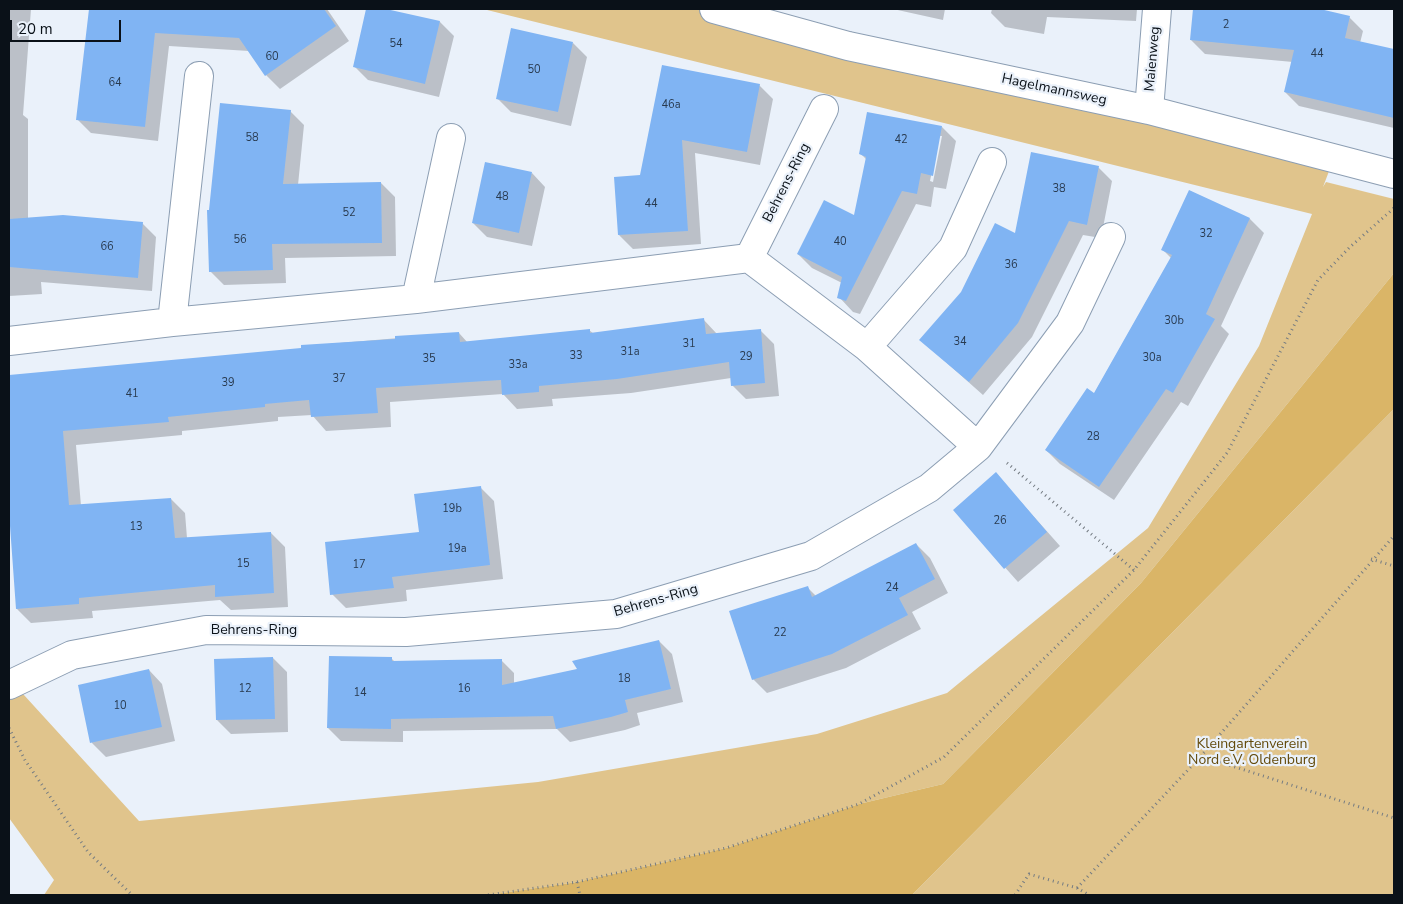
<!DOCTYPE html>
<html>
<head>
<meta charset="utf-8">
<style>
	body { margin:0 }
	#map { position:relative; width:1403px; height:904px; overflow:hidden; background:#eaf1fa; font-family:"Nunito Sans",sans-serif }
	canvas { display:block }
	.frame { position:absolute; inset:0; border:10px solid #0a1118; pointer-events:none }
	.scale { position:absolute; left:10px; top:20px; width:111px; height:22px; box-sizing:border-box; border:2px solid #0a1118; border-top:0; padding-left:6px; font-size:15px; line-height:18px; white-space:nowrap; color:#0a1118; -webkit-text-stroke:4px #eaf1fa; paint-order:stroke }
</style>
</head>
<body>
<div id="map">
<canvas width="1403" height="904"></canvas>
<div class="frame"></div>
<div class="scale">20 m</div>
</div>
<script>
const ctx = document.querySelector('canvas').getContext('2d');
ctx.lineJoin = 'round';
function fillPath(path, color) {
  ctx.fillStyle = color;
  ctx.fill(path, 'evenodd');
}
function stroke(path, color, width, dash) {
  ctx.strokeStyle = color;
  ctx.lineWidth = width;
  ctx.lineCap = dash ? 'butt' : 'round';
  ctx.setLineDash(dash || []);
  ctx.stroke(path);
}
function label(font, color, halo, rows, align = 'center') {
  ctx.font = font + ' "Nunito Sans",sans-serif';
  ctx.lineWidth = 4.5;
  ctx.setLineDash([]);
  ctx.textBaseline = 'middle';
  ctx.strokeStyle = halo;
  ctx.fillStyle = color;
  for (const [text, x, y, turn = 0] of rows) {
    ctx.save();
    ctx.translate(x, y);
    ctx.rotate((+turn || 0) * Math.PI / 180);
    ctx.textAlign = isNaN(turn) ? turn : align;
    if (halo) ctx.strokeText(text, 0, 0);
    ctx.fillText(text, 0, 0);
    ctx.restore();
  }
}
fillPath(new Path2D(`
	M483,9H714L1334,158L1323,187L1326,182L1394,199V273L1141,583L943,784L859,804L726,848L577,882L488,895H44L54,880L9,818V686L13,683L139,821L538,782L817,734L947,693L1148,528L1259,346L1312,214Z
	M1394,409V895H912Z`), '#e0c48c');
fillPath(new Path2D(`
	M1394,273V409L912,895H488L577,882L726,848L859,804L943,784L1141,583Z`), '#dab567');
fillPath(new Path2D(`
	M9,9H31L23,115L28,119V219L142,223L156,237L152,291L41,282L42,294L9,296Z
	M90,9H327L349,41L280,89L266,75L249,51L169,46L158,141L91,133L77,119Z
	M368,9H380L440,22L454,36L439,97L368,80L354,66Z
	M893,9H945L943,20Z
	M992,9H1137L1136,21L1047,17L1044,34L1005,27L991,13Z
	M1194,9H1315L1349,17L1363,31L1360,43L1394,50V128L1299,106L1285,92L1293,62L1205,54L1191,40Z
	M573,43L587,57L571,126L511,112L497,98Z
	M663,67L759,85L773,99L760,165L695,153L701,244L633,249L619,235L615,178L641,176Z
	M290,111L304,125L298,185L381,183L395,197L396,256L285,258L286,283L224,285L210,271L211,211Z
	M942,127L956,141L946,189L934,187L931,207L916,204L860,314L853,312L839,297L842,283L812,268L798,254L855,217L867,160L860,153ZM939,136H942L933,182L930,181Z
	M1098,167L1112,181L1101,238L1083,235L1032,337L983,395L921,340L1016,235Z
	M532,173L545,187L532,246L487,237L473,223Z
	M1190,191L1250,219L1264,233L1221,326L1229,334L1188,406L1181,402L1114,500L1060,464L1046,450L1094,394L1171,258L1163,250Z
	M703,319L717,334L760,330L774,344L779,396L746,399L732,385L731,378L631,393L552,399L553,406L517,409L503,394L390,402L391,427L326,431L312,415L278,417V421L182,431V435L76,445L81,506L171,499L185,513L187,538L271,533L285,547L288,607L231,610L220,600L92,611L93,618L31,623L17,609L9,503V377L303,349V346L459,333L468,343L589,330L594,334Z
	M996,474L1060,546L1018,582L954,510Z
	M480,487L494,501L503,579L406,590L407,601L346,608L332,594L420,534Z
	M916,544L930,558L948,593L912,612L921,629L846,668L767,693L753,679L808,588L816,596Z
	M659,641L672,654L683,702L637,713L640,725L625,730L570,742L557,729L403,731V742L341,741L328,728L391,658L395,662L501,660L514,673V684L579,669Z
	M273,658L287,672L288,732L231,734L217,720Z
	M149,670L162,684L175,741L106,757L92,743L79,686Z`), '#0003');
fillPath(new Path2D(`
	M89,9H324L336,26L265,76L239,38L155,33L145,127L76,120Z
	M366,9H386L440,21L425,84L353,67Z
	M1193,9H1320L1350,16L1345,38L1394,49V118L1284,92L1294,50L1190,40Z
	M511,28L573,42L558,112L496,99Z
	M662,65L760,84L747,152L682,140L688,231L618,235L614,177L640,175Z
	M220,103L291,110L283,184L381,182L382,243L272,244L273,270L209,272L207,210H209Z
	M867,112L942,126L933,176L921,173L917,194L902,191L846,301L837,298L842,277L797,254L824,200L854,215L866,157L859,154Z
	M1031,152L1099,166L1087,225L1069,221L1018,323L969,382L919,340L961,292L995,223L1015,233Z
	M485,162L532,172L519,233L472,223Z
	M1189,190L1250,218L1206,314L1215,319L1173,393L1166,389L1099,487L1045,450L1087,388L1094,393L1172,255L1161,250Z
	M63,215L143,222L138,278L9,267V219Z
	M704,318L706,334L761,329L765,383L731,386L729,362L617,379L539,386V392L502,395L501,380L376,388L378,413L311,417L309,400L265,404V407L168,417L169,422L63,431L69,505L171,498L175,538L271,532L274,593L215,597V585L79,598V604L16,609L9,512V375L301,348V345L395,339V336L459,332L460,342L590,329V333Z
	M996,472L1047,532L1004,569L953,510Z
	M481,486L490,565L392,577L394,588L330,595L325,542L419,532L414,494Z
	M916,543L935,579L899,598L908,615L832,654L752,680L729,611L808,586L812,597Z
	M659,640L671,689L625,700L628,712L611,717L556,729L553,716L391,719V729L327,728L329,656L392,657V661L502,659V685L577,669L572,661Z
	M273,657L275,719L216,720L214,659Z
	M149,669L162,727L90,743L78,685Z`), '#80b4f3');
const street = new Path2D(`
	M714,9L848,46L1149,110L1394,174
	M1149,110L1157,9
	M749,258L824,109
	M416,299L451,138
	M172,322L199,76
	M9,341L172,322L416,299L749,258L867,347L978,447L929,488L811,556L616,614L406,632L206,630L72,655L9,685
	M867,347L953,248L992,162
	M978,447L1070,323L1111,237`);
stroke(street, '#8c9eb3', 30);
stroke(new Path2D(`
	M1007,463L1134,570
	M1371,559L1394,566
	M9,728L25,760L88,852L132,895
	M1201,756L1394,818
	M577,882L580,895
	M1077,888L1201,756L1394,536
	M488,895L577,882L726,848L859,804L944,757L1134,570L1227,453L1318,280L1350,247L1394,208
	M1015,895L1029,874L1077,888L1089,895`), '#747b82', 3, [1, 4]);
stroke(street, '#fff', 28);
label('11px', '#283a4f', null, [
	["2",1226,25],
	["54",396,44],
	["44",1317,54],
	["60",272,57],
	["50",534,70],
	["64",115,83],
	["46a",671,105],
	["58",252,138],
	["42",901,140],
	["38",1059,189],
	["48",502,197],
	["44",651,204],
	["52",349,213],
	["32",1206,234],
	["56",240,240],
	["40",840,242],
	["66",107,247],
	["36",1011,265],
	["30b",1174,321],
	["34",960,342],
	["31",689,344],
	["31a",630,352],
	["33",576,356],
	["29",746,357],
	["30a",1152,358],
	["35",429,359],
	["33a",518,365],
	["37",339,379],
	["39",228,383],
	["41",132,394],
	["28",1093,437],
	["19b",452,509],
	["26",1000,521],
	["13",136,527],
	["19a",457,549],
	["15",243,564],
	["17",359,565],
	["24",892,588],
	["22",780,633],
	["18",624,679],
	["12",245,689],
	["16",464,689],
	["14",360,693],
	["10",120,706]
]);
label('14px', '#0a1118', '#eaf1fa', [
	["Maienweg",1153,59,-85],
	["Hagelmannsweg",1054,90,12],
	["Behrens-Ring",787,183,-63],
	["Behrens-Ring",656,601,-16],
	["Behrens-Ring",254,631]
]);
label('14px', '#634a0b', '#eaf1fa', [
	["Kleingartenverein",1252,745],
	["Nord e.V. Oldenburg",1252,761]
]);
</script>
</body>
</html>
